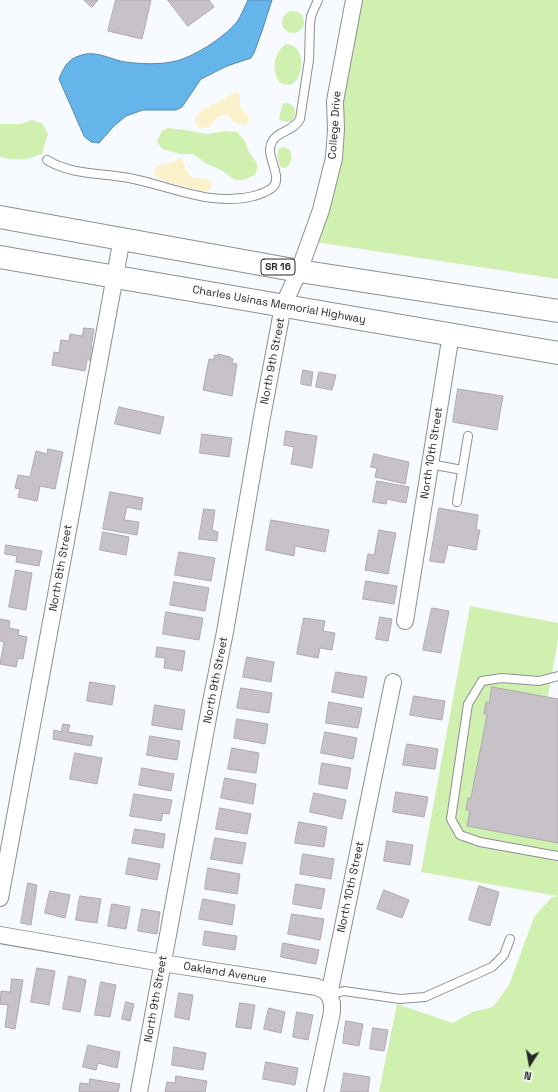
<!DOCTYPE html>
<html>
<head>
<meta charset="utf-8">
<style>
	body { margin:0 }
	#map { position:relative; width:558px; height:1092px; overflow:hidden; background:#f7faff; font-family:"Space Grotesk",sans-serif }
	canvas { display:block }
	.north { position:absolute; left:510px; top:1044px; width:40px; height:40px; -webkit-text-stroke:3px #fff; paint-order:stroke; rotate:191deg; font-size:11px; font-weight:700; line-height:16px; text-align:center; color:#242628 }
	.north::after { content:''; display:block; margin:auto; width:14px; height:18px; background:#242628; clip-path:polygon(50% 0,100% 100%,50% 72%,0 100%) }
</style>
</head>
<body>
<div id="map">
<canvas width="558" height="1092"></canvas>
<div class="north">N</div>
</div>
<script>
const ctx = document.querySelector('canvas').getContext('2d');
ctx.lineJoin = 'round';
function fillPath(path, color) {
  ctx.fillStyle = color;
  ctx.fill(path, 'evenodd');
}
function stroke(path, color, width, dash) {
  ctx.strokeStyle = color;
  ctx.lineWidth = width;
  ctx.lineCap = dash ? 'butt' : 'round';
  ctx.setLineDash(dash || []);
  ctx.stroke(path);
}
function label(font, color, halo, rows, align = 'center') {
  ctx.font = font + ' "Space Grotesk",sans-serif';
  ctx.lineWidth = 3.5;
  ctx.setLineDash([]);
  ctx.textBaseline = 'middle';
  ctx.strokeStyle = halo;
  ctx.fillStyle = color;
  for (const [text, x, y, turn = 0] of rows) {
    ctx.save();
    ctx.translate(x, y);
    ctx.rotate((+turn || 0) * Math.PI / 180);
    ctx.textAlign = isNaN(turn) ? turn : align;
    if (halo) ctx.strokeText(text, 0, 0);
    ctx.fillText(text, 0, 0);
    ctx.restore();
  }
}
fillPath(new Path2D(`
	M361,0H558V279L309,241Z
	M282 22a11 11 0 1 1 22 0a11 11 0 1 1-22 0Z
	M286,44C307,44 304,78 292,84C288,86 284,84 280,83C271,70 273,54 286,44Z
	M284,103C296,102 298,114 291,122C287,122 282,122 279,119L282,105Z
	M31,120L43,124L48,134L42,154C26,160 17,161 0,157V124H21Z
	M168,128L185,130L206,134L226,131L237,132L244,140L250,154L257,163V168L255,175L243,180H235L221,170L207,164L193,154H180L162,149L157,141L162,131Z
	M283,147L289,149C293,156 291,161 288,167L284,168L281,167C278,161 276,155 279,149Z
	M470,606L558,623V639L547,702L558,705V1092H379L397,1004L453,1023L472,1012L493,1007L509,985L534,917L552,897L557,896L421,872Z`), '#d0f0af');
fillPath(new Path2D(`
	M235,92L240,94C240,97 239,102 240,105C240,110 247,112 249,119L247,124C229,129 233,111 220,116C215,119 212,124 208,128L197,127C189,113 212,105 222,100C226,98 230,94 235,92Z
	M181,158C186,163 184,171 189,175C194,179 203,178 208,179L212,184L211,188L208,191H202L167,182L158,178L154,173L156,167C161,164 166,164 172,162C176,161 177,159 181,158Z`), '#fbf1cb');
const water = new Path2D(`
	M248,0H272L262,31L254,53L251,58L227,66L201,79L182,107L176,110H143L126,116L114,126L99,143L91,142L84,136L59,79C65,64 70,57 86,54C99,52 113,60 125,62C141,64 160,65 176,61C196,56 228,35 239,19C242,13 245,6 248,0Z`);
fillPath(water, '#66b5ea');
stroke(water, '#528ab0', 1);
const building = new Path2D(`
	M84,0H98L92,7Z
	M116,0H151L142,39L108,31Z
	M168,0H209L214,7L188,26Z
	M84,328L94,329L91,348H93L92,360H87L85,371L52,365L54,352L59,353L61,340L69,341L70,334L82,336Z
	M218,354L230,357V358L233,359L232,363L237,364L232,396L203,390L209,359L214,360V355L218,356Z
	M303,370L313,372L311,386L301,384Z
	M319,372L336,375L332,390L316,387Z
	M458,389L503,396L497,430L453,422Z
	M119,407L164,417L160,434L115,424Z
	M286,431L317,436L312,468L291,464L294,447L284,445Z
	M202,434L232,438L229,457L200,453Z
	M48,449L63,452L55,489L40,486L37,501L18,497L20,489L15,488L18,475L30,477L36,451L47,454Z
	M374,454L409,462L405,484L375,477L377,468L371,467Z
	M377,481L409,487L406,503L387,499L386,504L373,502Z
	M110,492L143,498L141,510L127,507L124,520L139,522L137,535L103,529Z
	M439,508L478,515L476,530H480L476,550L448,545L444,563L430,561Z
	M204,509L215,510L212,530L218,532L217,541L199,539Z
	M271,520L329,530L325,552L295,546L294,556L266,550Z
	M379,530L396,533L388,574L365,570L368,554L374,555Z
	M103,532L129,537L126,555L100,550Z
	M6,545L42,551L39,566L16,562L17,556L5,554Z
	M179,552L215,558L211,581L175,575Z
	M16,570L32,573L26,610L9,607Z
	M366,581L397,586L394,604L363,599Z
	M174,582L209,588L205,611L170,605Z
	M432,608L449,611L441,653L423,650Z
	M166,612L203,618L199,640L163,634Z
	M380,617L392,619L388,641L376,639Z
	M304,618L325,621L323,631L335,633L332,650L320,648L318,658L297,654Z
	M0,619L10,621L9,628L19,630L18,635L27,637L23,659L18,658L16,667L0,664L4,642L0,641Z
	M157,647L185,651L182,671L164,668L165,658L156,657Z
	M247,657L274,662L271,682L243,677Z
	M336,672L367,677L363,698L332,692Z
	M90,682L115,686L112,705L87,701Z
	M492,687L558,699V843L467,826L470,810H466L468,798H471L487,715L484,714L486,702L489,703Z
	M241,688L272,693L269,713L237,708Z
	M414,696L445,701L442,720L410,715Z
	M329,702L362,708L358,728L326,723Z
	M155,705L185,710L182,730L152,725Z
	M237,719L268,724L265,744L234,738Z
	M63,724L70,725L68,732L93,736L91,746L53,739L54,730L61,732Z
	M325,732L357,738L353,759L321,753Z
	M150,736L180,741L177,760L147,755Z
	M407,744L438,749L435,769L403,765Z
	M232,748L259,753L256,773L228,769Z
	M75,753L102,758L97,784L70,779Z
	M322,763L351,768L347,789L319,784Z
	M142,768L174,774L171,791L139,785Z
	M225,778L256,784L253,804L221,798Z
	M396,792L428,797L424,817L393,812Z
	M314,793L346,800L342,819L310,812Z
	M134,794L172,800L169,814L163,813L161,821L130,816Z
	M220,808L251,814L247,834L216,829Z
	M299,822L327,827L324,847L295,843Z
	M135,829L165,834L163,848L132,843Z
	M215,838L246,843L242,864L211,859Z
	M387,841L413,845L410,865L384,861Z
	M303,854L334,859L331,879L300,874Z
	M129,858L160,864L157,880L126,874Z
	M208,868L240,874L237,894L205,889Z
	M28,883L37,885L31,925L21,923Z
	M296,884L325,889L321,909L293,904Z
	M479,886L499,892L490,926L469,920Z
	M384,890L409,900L402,918L377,909Z
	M50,891L70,895L65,918L45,913Z
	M80,896L101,899L97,923L76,920Z
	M203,899L235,905L232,925L199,919Z
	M112,904L130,907L126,929L108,926Z
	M142,909L160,912L157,934L138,931Z
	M292,914L324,919L320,940L288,934Z
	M205,931L237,936L235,950L203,945Z
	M283,943L319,950L316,964L281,957Z
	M37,968L55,971L49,1005L31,1002Z
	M69,976L86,980L80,1012L63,1009Z
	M12,979L23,980L15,1029L5,1027L8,1005L0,1004L1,991L10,992Z
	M101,982L116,985L110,1017L95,1015Z
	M179,993L193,995L189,1020L175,1017Z
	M126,1002L134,1004L130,1021L122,1019Z
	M240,1003L255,1005L251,1029L236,1027Z
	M269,1008L285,1012L281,1033L264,1029Z
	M297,1012L313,1015L308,1040L293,1037Z
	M346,1021L363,1024L359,1046L343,1043Z
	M373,1028L388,1030L384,1051L370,1049Z
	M88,1045L120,1052L117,1068L98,1063L96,1070L83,1067Z
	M174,1047L206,1053L203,1070L172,1065Z
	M266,1062L298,1068L295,1085L263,1079Z
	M344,1073L370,1077L368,1092H341Z
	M176,1076L207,1081L205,1092H165L167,1082L175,1083Z
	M90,1079L120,1084L118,1092H79L80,1083L89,1084Z`);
fillPath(building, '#c6c2c7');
stroke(building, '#ada9af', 1);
const service = new Path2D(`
	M47,160C71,175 102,173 129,178C171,186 210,207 254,196C260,194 268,192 273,187C282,178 269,160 270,149C272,130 292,134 300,119L309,60L310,25L311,16L318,0
	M430,464L462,470
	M457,502L468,436
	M558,676L539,681L502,678L482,681L468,704L451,819L460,835L480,842L558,856
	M329,995L344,991L400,999L425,997L492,967L504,955L510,939`);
const minor = new Path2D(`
	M405,621L451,334
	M0,898L122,238
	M0,935L162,963L317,987L325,991L329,995
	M139,1092L210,707L225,632L262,417L283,306L299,271L321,210L334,158L336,129L335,101L354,0
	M315,1092L332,1012V1003L329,995L393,682`);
const trunk = new Path2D(`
	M0,217L299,271L558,311
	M0,257L558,353`);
stroke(service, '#8c8f95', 10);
stroke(minor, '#8c8f95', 18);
stroke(trunk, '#8c8f95', 24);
stroke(service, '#fff', 8);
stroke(minor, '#fff', 16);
stroke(trunk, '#fff', 22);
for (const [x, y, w] of [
	[278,267,34]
]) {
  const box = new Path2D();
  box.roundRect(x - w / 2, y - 8, w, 16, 3);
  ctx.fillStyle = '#fff';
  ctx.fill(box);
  stroke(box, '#242628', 1);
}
label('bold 10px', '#242628', null, [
	["SR 16",278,267]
]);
label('11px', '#242628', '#fff', [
	["College Drive",335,125,-86],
	["Charles Usinas Memorial Highway",279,305,10],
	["North 9th Street",273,361,-79],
	["North 10th Street",432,453,-81],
	["North 8th Street",61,568,-80],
	["North 9th Street",216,680,-79],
	["North 10th Street",351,887,-78],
	["Oakland Avenue",225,973,9],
	["North 9th Street",156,999,-80]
]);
</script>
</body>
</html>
